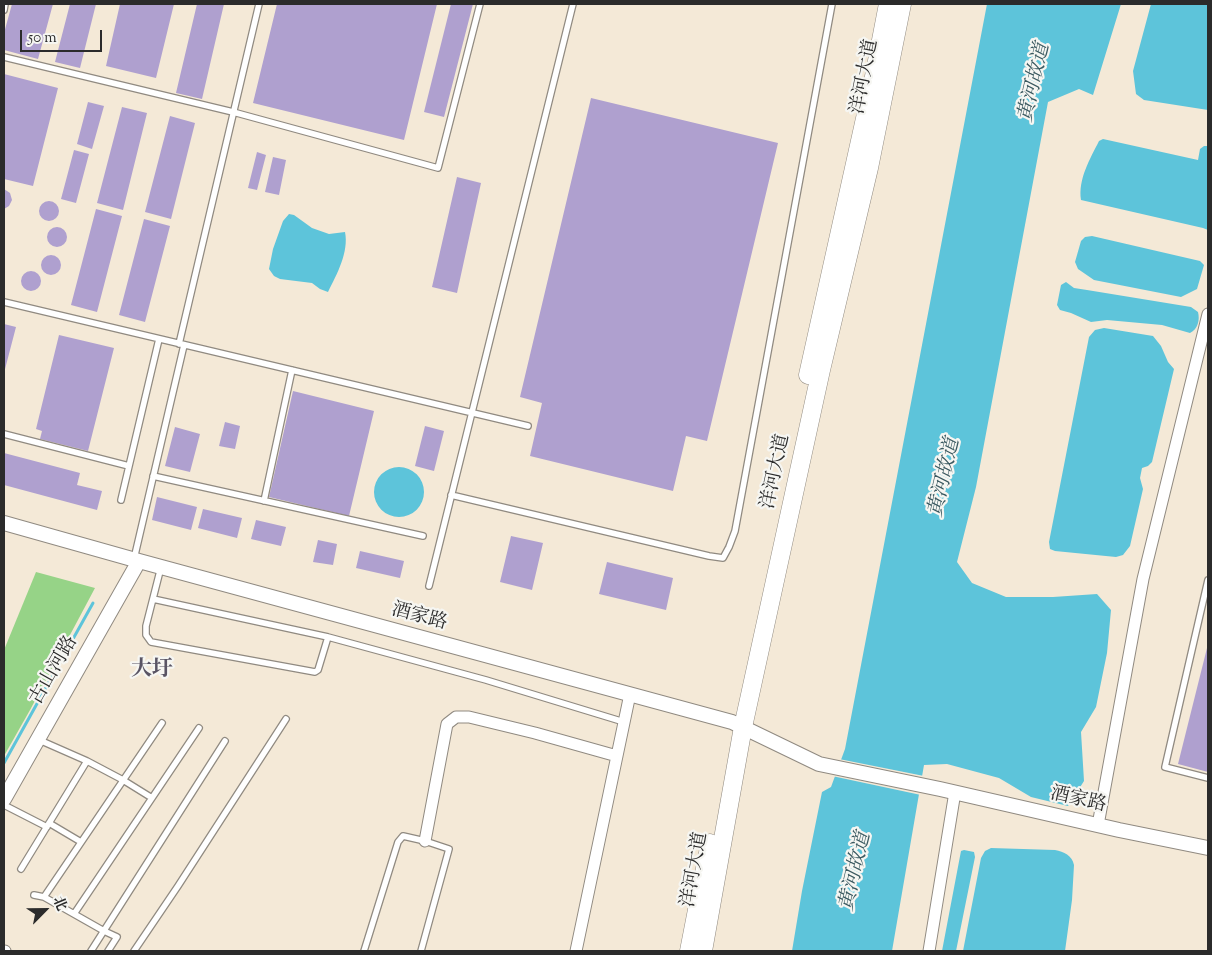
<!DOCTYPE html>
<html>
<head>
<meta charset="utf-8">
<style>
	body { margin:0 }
	#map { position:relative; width:1212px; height:955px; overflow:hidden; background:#f4e9d7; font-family:"Sorts Mill Goudy","Noto Serif SC",serif }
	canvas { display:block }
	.frame { position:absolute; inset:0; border:5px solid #2b2b2b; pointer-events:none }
	.north { position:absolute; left:20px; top:885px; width:50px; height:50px; -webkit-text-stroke:4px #f6f6f2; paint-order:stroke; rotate:67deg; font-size:14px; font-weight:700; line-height:20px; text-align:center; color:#2b2b2b }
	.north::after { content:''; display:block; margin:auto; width:18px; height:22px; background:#2b2b2b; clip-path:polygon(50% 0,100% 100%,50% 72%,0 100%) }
	.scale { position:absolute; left:20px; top:30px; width:82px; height:22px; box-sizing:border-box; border:2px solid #2b2b2b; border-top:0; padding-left:6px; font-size:15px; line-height:18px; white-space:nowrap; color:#2b2b2b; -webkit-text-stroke:4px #f6f6f2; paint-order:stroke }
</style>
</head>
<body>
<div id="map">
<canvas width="1212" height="955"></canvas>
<div class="frame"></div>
<div class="north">北</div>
<div class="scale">50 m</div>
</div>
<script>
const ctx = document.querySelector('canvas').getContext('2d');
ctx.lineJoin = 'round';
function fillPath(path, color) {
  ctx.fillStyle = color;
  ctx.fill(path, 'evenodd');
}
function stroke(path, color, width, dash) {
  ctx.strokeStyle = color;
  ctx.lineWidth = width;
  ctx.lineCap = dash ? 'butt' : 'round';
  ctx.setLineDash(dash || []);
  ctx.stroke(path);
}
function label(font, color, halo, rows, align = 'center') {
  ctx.font = font + ' "Sorts Mill Goudy","Noto Serif SC",serif';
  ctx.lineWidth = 4.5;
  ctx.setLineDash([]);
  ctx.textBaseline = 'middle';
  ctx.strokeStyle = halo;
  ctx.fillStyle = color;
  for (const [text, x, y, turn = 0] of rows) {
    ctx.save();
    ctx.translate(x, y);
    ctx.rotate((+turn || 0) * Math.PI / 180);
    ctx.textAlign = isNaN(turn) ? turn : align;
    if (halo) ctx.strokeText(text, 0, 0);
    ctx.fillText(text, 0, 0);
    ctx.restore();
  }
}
fillPath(new Path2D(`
	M36,572L95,588L30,710L4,756V650Z`), '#96d387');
fillPath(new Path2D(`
	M987,4H1121L1093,95L1079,89L1048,102L976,487L957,562L972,583L1006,597H1053L1097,594L1111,610L1107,653L1096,707L1081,732L1084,781L1068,806L1031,797L999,778L947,764L924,765L892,951H792L802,891L822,792L831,787L845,749Z
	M1151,4H1208V110L1144,100L1136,94L1133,71Z
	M1103,139L1198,160L1200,149L1204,146H1208V230L1203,228L1081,200C1078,179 1090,159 1099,141Z
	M289,214L294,215L312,228L329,234L345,232C349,252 337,274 328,292L320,289L312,283L280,279L274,276L269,269L273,249L283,221Z
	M1092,236L1200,261L1204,265L1197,289L1181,297L1094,280L1078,269L1075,262L1081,241L1085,237Z
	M1066,282L1074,288L1087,290L1191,307L1198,312C1200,320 1198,329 1190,333L1162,325L1107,320L1091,322L1071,313L1060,310L1057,305L1061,285Z
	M1104,328L1153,336L1161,346L1168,362L1174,369L1152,462L1148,466L1142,468L1140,478L1143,489L1130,546L1123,555L1116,557L1055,551L1050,549L1049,542L1089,337L1095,330Z
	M374 492a25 25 0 1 1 50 0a25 25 0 1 1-50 0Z
	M991,848L1055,850C1064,852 1072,855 1074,865L1072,900L1065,951H963L981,858L985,851Z
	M964,850L974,852L975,857L956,951H942L961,851Z`), '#5dc4da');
fillPath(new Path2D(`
	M839,759L924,776L921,795L832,776Z`), '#f4e9d7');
stroke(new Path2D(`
	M4,763L93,603`), '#5dc4da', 3);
fillPath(new Path2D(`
	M12,4H53L38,59L4,50V33Z
	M70,4H96L80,68L55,62Z
	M120,4H174L156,78L106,66Z
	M197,4H224L202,99L176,93Z
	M277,4H437L404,140L253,103Z
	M451,4H473L444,117L424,112Z
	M4,74L58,88L33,186L4,179Z
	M591,98L778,143L707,441L686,436L673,491L530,456L542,403L520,397Z
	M88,102L104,106L92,149L77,144Z
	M122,107L147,113L123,210L97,203Z
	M170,116L195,123L171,219L145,212Z
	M74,150L89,154L76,203L61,199Z
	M257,152L266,155L257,190L248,188Z
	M273,157L286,160L279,195L265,192Z
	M457,177L481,183L457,293L432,287Z
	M4,189L10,193L12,200L9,206L4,209Z
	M39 211a10 10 0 1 1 20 0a10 10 0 1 1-20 0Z
	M96,209L122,216L97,312L71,305Z
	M144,219L170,226L145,322L119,315Z
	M47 237a10 10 0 1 1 20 0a10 10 0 1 1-20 0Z
	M41 265a10 10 0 1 1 20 0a10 10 0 1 1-20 0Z
	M21 281a10 10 0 1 1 20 0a10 10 0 1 1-20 0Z
	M4,324L16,327L4,373Z
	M59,335L114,348L88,451L40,439L42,431L36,429Z
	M293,391L374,411L349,516L269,497Z
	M225,422L240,426L235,449L219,446Z
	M425,426L444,431L434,471L415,466Z
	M175,427L200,434L190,472L165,466Z
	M4,453L80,473L77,485L102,491L97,510L4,485Z
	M157,497L197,507L191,530L152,520Z
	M203,509L242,518L237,538L198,528Z
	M256,520L286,527L281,546L251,539Z
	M511,536L543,543L532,590L500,582Z
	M318,540L337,544L333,565L313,562Z
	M360,551L404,561L400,578L356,568Z
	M607,562L673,578L666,610L599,594Z
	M1208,644V772L1178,764Z`), '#afa0cf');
const service = new Path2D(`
	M4,10L5,4
	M4,57L233,112L438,168L480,4
	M4,302L528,426
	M179,344L259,4
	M4,434L129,466
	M153,476L423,536
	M451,495L709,556L723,558L729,547L735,531L832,4
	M121,500L159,339
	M264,501L292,370
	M134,559L184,345
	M161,567L146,626V635L151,642L315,672L318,670L328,637
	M1208,580L1165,767L1208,778
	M429,586L573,4
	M153,599L328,637L486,680L624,722
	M37,739L87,761L123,780L152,798
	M4,805L47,827
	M49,823L81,842
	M21,869L87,761
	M34,895L44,897L104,931L117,937L108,951
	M44,897L162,723
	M74,914L199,728
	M91,951L225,741
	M134,951L178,886L286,719
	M364,951L398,842L403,836L425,841L449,849L421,951`);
const minor = new Path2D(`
	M1098,825L1143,579L1208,314
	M425,841L447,724L456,717H469L535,733L617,756
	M4,951H5
	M576,951L630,694
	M929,951L955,792`);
const tertiary = new Path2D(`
	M4,523L139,561L732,722L819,764L940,789L1119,830L1208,848
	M4,799L139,561`);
const primary = new Path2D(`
	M808,375L872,87L888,4
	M689,951L710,843
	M703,951L743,727L821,370L869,168L902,4`);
stroke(service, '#908a81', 8);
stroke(minor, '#908a81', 13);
stroke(tertiary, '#908a81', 16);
stroke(primary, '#908a81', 19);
stroke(service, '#fff', 5.5);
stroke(minor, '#fff', 11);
stroke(tertiary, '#fff', 14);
stroke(primary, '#fff', 18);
label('19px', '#2b2b2b', '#f6f6f2', [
	["洋河大道",866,77,-79],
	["洋河大道",777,472,-78],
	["酒家路",419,618,15],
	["古山河路",55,671,-60],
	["酒家路",1078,801,13],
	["洋河大道",696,870,-80]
]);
label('italic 20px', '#3a5960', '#f6f6f2', [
	["黄河故道",1036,83,-77],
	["黄河故道",946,478,-77],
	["黄河故道",857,872,-77]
]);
label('bold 21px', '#595464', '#f6f6f2', [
	["大圩",152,671]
]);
</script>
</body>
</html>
